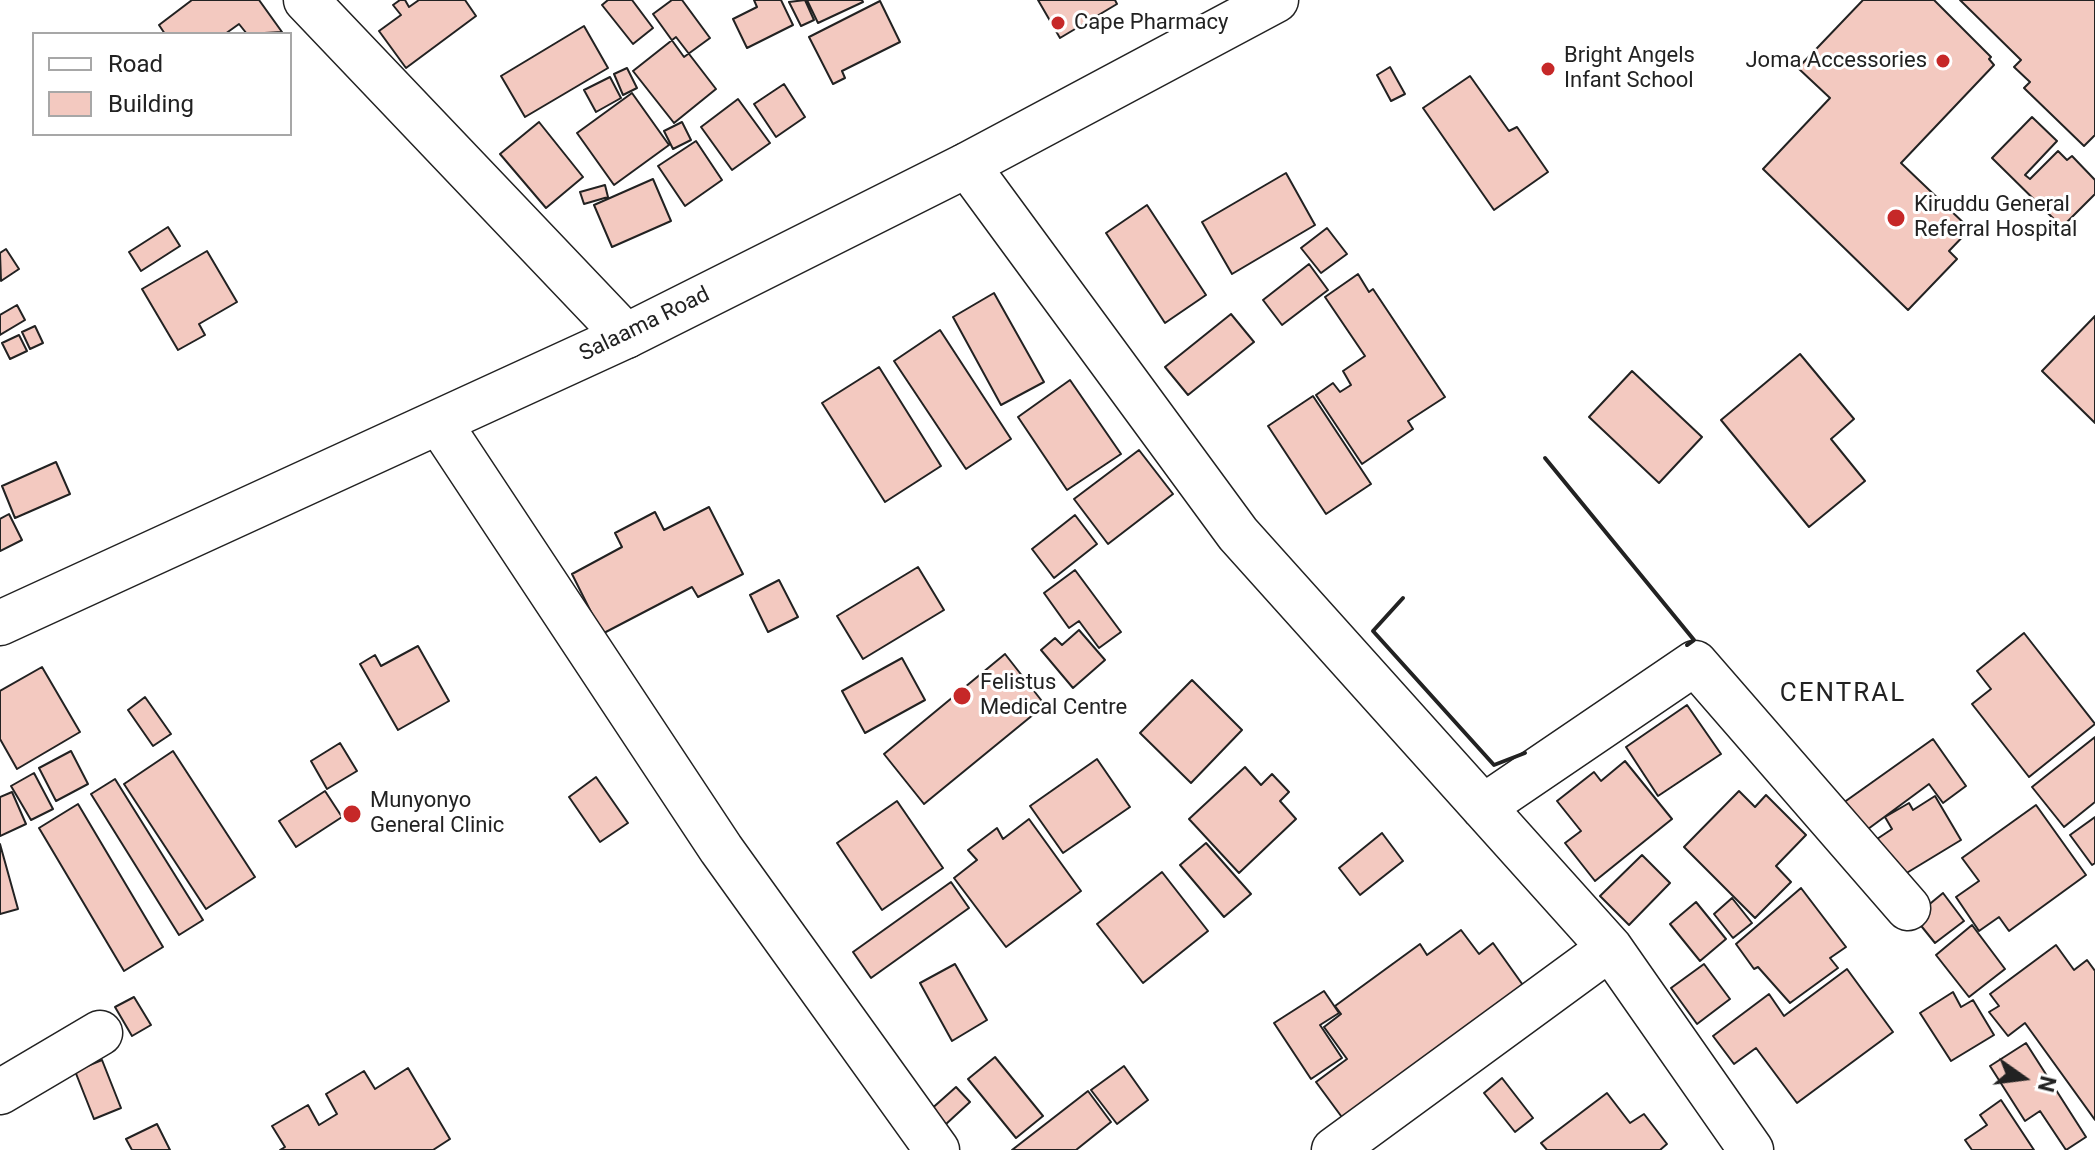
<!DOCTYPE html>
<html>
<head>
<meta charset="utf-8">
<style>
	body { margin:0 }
	#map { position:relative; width:2095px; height:1150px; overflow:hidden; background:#fff; font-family:Roboto,sans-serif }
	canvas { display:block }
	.legend { position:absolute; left:32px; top:32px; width:260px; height:104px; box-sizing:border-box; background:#fff; border:2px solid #a7a7a7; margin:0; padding:10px 14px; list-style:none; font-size:24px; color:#222 }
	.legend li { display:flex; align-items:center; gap:16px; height:40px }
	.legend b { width:40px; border:2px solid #a7a7a7 }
	.north { position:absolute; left:1983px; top:1038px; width:80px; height:80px; -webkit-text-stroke:6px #fff; paint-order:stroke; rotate:104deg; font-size:22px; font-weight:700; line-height:32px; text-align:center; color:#222 }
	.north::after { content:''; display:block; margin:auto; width:28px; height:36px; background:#222; clip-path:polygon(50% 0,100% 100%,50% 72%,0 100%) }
</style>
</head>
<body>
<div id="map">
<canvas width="2095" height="1150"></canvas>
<ul class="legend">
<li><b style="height:10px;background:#fff"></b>Road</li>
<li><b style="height:22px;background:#f3c9c0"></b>Building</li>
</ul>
<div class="north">N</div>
</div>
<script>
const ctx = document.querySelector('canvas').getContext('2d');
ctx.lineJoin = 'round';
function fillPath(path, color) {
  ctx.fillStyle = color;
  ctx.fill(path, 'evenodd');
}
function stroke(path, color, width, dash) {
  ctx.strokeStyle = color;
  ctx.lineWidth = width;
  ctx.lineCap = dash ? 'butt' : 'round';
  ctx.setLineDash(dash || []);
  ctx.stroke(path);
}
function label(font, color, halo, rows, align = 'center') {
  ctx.font = font + ' Roboto,sans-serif';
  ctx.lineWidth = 6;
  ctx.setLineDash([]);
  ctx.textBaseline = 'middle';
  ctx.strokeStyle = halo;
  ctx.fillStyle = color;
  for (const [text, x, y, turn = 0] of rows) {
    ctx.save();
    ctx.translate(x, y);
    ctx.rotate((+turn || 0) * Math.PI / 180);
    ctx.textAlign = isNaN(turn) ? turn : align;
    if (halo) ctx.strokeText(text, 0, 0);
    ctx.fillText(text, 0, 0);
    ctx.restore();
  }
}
const building = new Path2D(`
	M192,0H259L282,32L247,34L239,24L225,34H165L159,25Z
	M400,0H405L409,7L419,0H465L476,16L406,68L379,31L401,15L393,5Z
	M608,0H632L653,28L633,44L602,5Z
	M672,0H682L710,38L684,57L653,14Z
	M754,0H781L793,25L747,48L733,19L757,7Z
	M805,0L814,20L801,26L789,2Z
	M807,0H862L863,2L818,23Z
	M1038,0H1115L1117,4L1060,38Z
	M1863,0H1934L1991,57L1989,59L1994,65L1901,163L1970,229L1949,251L1957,259L1908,310L1763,169L1830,98L1798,68Z
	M1960,0H2095V135L2084,146L2024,88L2030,82L2014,67L2021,60Z
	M880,1L900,42L842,71L845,78L833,84L809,37Z
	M584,26L608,68L525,117L501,76Z
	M676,37L716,89L674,123L633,71Z
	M1390,67L1405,94L1391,101L1377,75Z
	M627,68L637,88L623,95L614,74Z
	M1470,76L1509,131L1517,127L1548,172L1494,210L1423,108Z
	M610,77L621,98L596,112L584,90Z
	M784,84L805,117L776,137L754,104Z
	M632,93L669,145L614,185L577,133Z
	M738,99L770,143L732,170L701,127Z
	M2032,117L2057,141L2025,175L2030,179L2058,151L2067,160L2072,156L2095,180V194L2062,227L1992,158Z
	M539,122L583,177L546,208L500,154Z
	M682,122L691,140L673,149L664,131Z
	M696,141L722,180L685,206L658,166Z
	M1286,173L1315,225L1232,274L1202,222Z
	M653,179L671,221L612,247L594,205Z
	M605,185L608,197L584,204L580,192Z
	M1147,205L1206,295L1165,323L1106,233Z
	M168,227L180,246L141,271L129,252Z
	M1327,228L1347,254L1321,273L1301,248Z
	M6,249L19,269L1,281L0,253Z
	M207,251L237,302L199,324L205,335L178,350L142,289Z
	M1309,264L1328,290L1282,325L1263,300Z
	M1358,274L1369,292L1373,289L1445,397L1408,421L1413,429L1362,464L1316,395L1333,383L1340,392L1351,385L1343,371L1365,356L1325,297Z
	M994,293L1044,382L1001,405L953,317Z
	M17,305L25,320L0,335V315Z
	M1231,314L1254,342L1188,395L1165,367Z
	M2095,316V423L2042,371Z
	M35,326L43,343L30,349L22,332Z
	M940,330L1011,439L966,469L894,361Z
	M19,335L27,351L10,359L2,343Z
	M1800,354L1854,419L1831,439L1865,481L1809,527L1721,420Z
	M879,367L941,466L885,502L822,403Z
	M1632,371L1702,437L1659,483L1589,417Z
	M1070,380L1121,454L1067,490L1018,417Z
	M1313,396L1371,484L1326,514L1268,426Z
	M1139,450L1173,494L1108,544L1074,499Z
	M56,462L70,494L15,518L2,486Z
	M709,507L743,574L698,597L692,587L602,634L572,574L622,547L615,533L655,512L664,530Z
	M9,514L22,540L0,551V519Z
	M1075,515L1097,544L1054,578L1032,549Z
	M918,567L944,610L863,659L837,616Z
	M1075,570L1121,632L1099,648L1079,621L1069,628L1044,593Z
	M779,580L798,617L768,632L750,595Z
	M1079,630L1105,660L1073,688L1041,650L1055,638L1062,645Z
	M2024,633L2095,724L2029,777L1972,704L1991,689L1977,671Z
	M418,646L449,701L398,730L360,664L375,655L381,666Z
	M1005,654L1045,705L924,804L884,754Z
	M902,658L925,700L865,733L842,691Z
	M42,667L80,732L17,769L0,739V691Z
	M1192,680L1242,730L1191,783L1140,733Z
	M145,697L171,734L153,746L128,710Z
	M1687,705L1721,754L1658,796L1626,747Z
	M2095,737V802L2064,827L2032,787Z
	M1933,739L1966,786L1943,803L1929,784L1864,832L1843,803Z
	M340,743L357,771L327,789L311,761Z
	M71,751L88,784L56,801L39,768Z
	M173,751L255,877L206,909L124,784Z
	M1097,759L1130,807L1063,853L1030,806Z
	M1625,761L1672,819L1595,881L1565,843L1581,831L1557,801L1594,772L1601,781Z
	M1245,767L1261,785L1272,774L1289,792L1280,801L1296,819L1239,873L1189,819Z
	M34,773L53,809L31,820L11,786Z
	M596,777L628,823L600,842L569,797Z
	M115,779L203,920L179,935L91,794Z
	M325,791L342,817L296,847L279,821Z
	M1739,791L1755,807L1766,795L1806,835L1776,866L1791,882L1755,918L1684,847Z
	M12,792L26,824L0,836V797Z
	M1935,796L1961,840L1900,877L1877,839L1892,829L1885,817L1909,803L1913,810Z
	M897,801L943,868L882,910L837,843Z
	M78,804L163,947L124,971L39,828Z
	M2036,805L2086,875L2009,931L1999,917L1979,931L1956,897L1979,881L1962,858Z
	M2095,817V863L2092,865L2070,835Z
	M1029,819L1081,891L1006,947L954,878L977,860L968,850L997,828L1003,839Z
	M1382,833L1403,861L1360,895L1339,868Z
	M1206,843L1251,894L1224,917L1180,865Z
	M0,844L18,909L0,914Z
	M1642,855L1670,883L1629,925L1600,896Z
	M1162,872L1208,931L1143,983L1097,924Z
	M951,882L969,908L871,978L853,952Z
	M1801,888L1846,947L1830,958L1838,968L1790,1003L1758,967L1754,969L1736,944Z
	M1943,893L1964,921L1935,943L1914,917Z
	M1732,898L1752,923L1733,938L1714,914Z
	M1696,902L1726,939L1700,961L1670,924Z
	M1972,925L2005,969L1969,997L1936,955Z
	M1461,930L1479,954L1493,943L1525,988L1344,1120L1316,1082L1347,1059L1324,1027L1341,1014L1335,1006L1420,944L1427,955Z
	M2056,945L2074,970L2087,960L2095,971V1120L2025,1023L2008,1036L1989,1012L1999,1006L1990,994Z
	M955,964L987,1020L952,1041L920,983Z
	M1704,964L1730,999L1697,1024L1671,988Z
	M1847,969L1893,1032L1797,1103L1756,1048L1734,1064L1713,1036L1769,994L1784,1016Z
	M1324,991L1339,1013L1320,1025L1342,1058L1311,1079L1274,1023Z
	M1953,992L1961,1007L1973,1000L1994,1035L1951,1061L1920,1013Z
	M134,997L151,1025L132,1036L115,1007Z
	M2026,1043L2086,1137L2066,1150L2040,1111L2025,1121L1990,1066Z
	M995,1057L1043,1116L1016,1138L968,1079Z
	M102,1060L121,1108L94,1119L75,1071Z
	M1124,1066L1148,1100L1117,1124L1091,1090Z
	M408,1068L450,1139L433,1150H280L285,1147L272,1126L308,1105L319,1125L337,1114L326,1094L364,1071L375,1089Z
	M1502,1078L1533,1118L1515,1132L1484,1093Z
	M956,1087L970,1102L933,1136L919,1120Z
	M1088,1091L1111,1122L1076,1150H1012Z
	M1607,1093L1630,1123L1644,1114L1667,1144L1660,1150H1547L1541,1143Z
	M2001,1100L2034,1150H1972L1965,1140L1987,1125L1980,1115Z
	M157,1124L170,1150H132L126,1139Z`);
fillPath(building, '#f3c9c0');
stroke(building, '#222', 2);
const minor = new Path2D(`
	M306,0L626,336
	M967,165L1238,534L1610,948L1751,1150
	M440,424L721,849L937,1150
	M1483,807L1695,663L1908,908
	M0,1092L100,1033
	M1334,1150L1610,948`);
const major = new Path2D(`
	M0,623L626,336L967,165L1276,0`);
stroke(minor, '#222', 47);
stroke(major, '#222', 47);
stroke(minor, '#fff', 44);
stroke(major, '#fff', 44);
stroke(new Path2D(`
	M1545,458L1694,640L1687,645
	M1403,598L1373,631L1494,765L1525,753`), '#222', 4);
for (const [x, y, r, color] of [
	[1058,23,8,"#c62828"],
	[1943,61,8,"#c62828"],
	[1548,69,8,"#c62828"],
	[1896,218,10,"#c62828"],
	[962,696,10,"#c62828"],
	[352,814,10,"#c62828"]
]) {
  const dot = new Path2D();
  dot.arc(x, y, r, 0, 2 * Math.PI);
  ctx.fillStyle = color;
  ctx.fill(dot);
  stroke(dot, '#fff', 3);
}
label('22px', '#222', '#fff', [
	["Cape Pharmacy",1074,23],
	["Bright Angels",1564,56],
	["Infant School",1564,81],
	["Joma Accessories",1927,61,"right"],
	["Kiruddu General",1914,205],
	["Referral Hospital",1914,230],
	["Felistus",980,683],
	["Medical Centre",980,708],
	["Munyonyo",370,801],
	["General Clinic",370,826]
], 'left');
label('22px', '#222', '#fff', [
	["Salaama Road",645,325,-26]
]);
ctx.letterSpacing = '2px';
label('26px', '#222', '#fff', [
	["CENTRAL",1843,694]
]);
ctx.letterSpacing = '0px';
</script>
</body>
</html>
